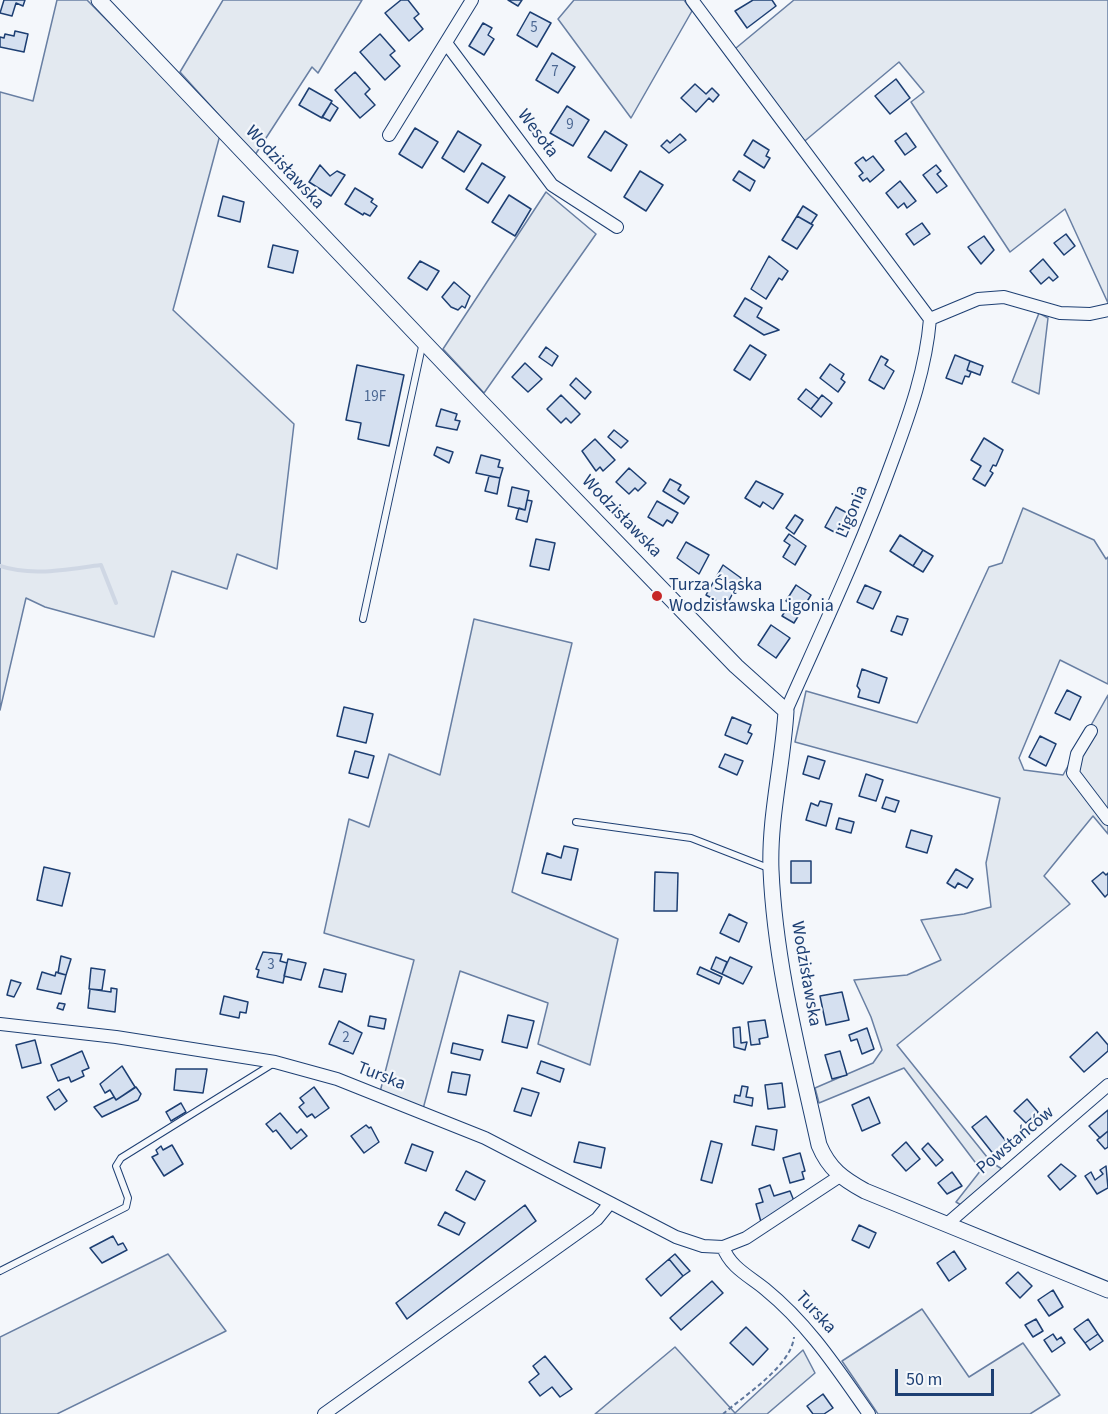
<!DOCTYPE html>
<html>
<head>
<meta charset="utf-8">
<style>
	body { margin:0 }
	#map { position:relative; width:1108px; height:1414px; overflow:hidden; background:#f4f7fb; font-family:"Source Sans 3",sans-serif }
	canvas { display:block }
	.scale { position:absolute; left:895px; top:1369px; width:99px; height:27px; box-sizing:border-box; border:3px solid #1d3f73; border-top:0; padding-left:8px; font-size:18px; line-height:21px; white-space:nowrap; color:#1d3f73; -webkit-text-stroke:4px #f4f7fb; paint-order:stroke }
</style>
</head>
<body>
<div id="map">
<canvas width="1108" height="1414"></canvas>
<div class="scale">50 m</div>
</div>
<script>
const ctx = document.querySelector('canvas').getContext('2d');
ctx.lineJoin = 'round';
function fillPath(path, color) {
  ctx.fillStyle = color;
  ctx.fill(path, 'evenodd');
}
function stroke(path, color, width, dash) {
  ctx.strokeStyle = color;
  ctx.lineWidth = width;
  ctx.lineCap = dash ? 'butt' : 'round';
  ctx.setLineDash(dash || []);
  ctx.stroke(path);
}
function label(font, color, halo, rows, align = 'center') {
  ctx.font = font + ' "Source Sans 3",sans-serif';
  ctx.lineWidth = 4.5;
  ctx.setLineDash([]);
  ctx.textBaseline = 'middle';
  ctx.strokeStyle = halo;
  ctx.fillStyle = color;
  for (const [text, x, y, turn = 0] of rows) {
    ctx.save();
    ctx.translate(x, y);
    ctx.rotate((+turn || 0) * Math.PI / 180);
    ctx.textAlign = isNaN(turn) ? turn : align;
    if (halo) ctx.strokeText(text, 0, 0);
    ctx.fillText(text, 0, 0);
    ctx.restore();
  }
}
const green = new Path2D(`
	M57,0H87L220,135L173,310L294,424L277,569L237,554L227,589L172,571L154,637L45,607L26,598L0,710V92L33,101Z
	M223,0H362L318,73L312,67L255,155L180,72Z
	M574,0H684L692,11L631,118L558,19Z
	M794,0H1108V303L1065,209L1010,252L911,102L924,92L899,62L800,145L730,53Z
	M546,192L596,234L484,393L443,349Z
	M1039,313L1048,318L1039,394L1012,382Z
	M1023,508L1094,540L1106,559L1108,557V684L1060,660L1019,758L1024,770L1063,775L1108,695V834L1093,816L1044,876L1070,904L897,1045L991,1162L1002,1169L961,1205L956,1202L981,1170L904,1068L819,1103L815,1088L873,1063L882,1050L871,1017L854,980L907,975L941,960L921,920L964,914L991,907L986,863L1000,798L795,742L806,691L917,723L989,567L1002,563Z
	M474,619L572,643L512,892L618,939L590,1065L538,1044L548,1003L460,971L423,1109L380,1092L414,960L324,933L349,819L369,827L389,754L440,775Z
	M168,1254L226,1331L57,1414H0V1337Z
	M922,1309L969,1377L1023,1343L1060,1395L1030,1414H878L842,1361Z
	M675,1347L735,1413L803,1350L815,1373L767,1414H595Z`);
fillPath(green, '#e3e9f0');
stroke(green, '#687fa3', 1.5);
stroke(new Path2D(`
	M0,566C32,577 68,569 101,565L116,603`), '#cfd7e4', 4);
const building = new Path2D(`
	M4,0H25L23,6L16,3L12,16L0,13Z
	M401,0H408L419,14L414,18L423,29L409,41L385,13Z
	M508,0H522L518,6Z
	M753,0H772L776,6L747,28L735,11Z
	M530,12L551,23L537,47L517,35Z
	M483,23L492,28L488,35L494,39L484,55L469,46Z
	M15,31L28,34L24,52L0,47V37L4,38L5,34L14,36Z
	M380,34L395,51L390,55L400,66L385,80L360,52Z
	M552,53L575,67L558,93L536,80Z
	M355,72L370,89L365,94L375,105L360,118L335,90Z
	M896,79L910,98L890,114L875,96Z
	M695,84L706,94L712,88L719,95L713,102L709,98L696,112L681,98Z
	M309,88L332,101L322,118L299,105Z
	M331,103L338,108L330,121L322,117Z
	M567,106L589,120L573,146L550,133Z
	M415,128L438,142L422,168L399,154Z
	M458,131L481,145L464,172L442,158Z
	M605,131L627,145L611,171L588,157Z
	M906,133L916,147L905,155L895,141Z
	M680,134L686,140L669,153L661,146L667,140L670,143Z
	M753,140L769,150L766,156L770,158L764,168L744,155Z
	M873,156L884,170L870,182L867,178L863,181L859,176L863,173L855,163L863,157L866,161Z
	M482,163L505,177L488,203L466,189Z
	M320,165L330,176L337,171L345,175L331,196L309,182Z
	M936,165L941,171L937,174L947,186L937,193L923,175Z
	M640,171L663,185L646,211L624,197Z
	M739,171L755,181L750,191L733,180Z
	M900,181L916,201L907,208L904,203L898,208L886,193Z
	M355,188L373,199L371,202L377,206L370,216L364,213L363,215L345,204Z
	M509,195L531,209L515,236L492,222Z
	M223,196L244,202L240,222L218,216Z
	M803,206L817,215L811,224L797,216Z
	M797,216L813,225L797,249L782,240Z
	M922,223L930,234L914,245L906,234Z
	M1066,234L1075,246L1064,255L1054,243Z
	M984,236L994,250L981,264L968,247Z
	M273,245L298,251L293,273L268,267Z
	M769,256L788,271L782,280L779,278L766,299L751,289Z
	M1043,259L1058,277L1053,281L1049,277L1041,284L1030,271Z
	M420,261L439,271L427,290L408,278Z
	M454,282L470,296L465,308L462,306L458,310L451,307L442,297Z
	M745,298L762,308L757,317L779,330L764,335L734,316Z
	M750,345L766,355L750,380L734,370Z
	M546,347L558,356L552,366L539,357Z
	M955,355L970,361L967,370L971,372L969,377L965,376L962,384L946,378Z
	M881,356L888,360L885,365L894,371L884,389L869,380Z
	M970,361L983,366L980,375L967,370Z
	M525,363L542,379L528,392L512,377Z
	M830,364L844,374L841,379L845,382L838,392L820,378Z
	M357,365L404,375L389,446L358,439L361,423L346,420Z
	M576,378L591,392L585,399L570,385Z
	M806,389L819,399L811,409L798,399Z
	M561,395L580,414L571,423L566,418L561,423L547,409Z
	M822,395L832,403L821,417L811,409Z
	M441,409L457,414L455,420L460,421L457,430L436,426Z
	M614,430L628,441L621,448L608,437Z
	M984,438L1003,450L996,466L993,465L990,471L993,473L985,486L973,479L981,466L971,460Z
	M595,439L615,460L603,471L600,467L596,471L582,451Z
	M437,447L453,452L449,463L434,455Z
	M481,455L500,460L498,467L503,468L500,478L476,473Z
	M629,468L646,483L638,491L635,488L629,494L616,482Z
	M489,476L500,478L497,494L485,491Z
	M670,479L681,485L678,490L689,497L684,504L663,491Z
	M756,481L783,494L773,509L763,502L760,507L745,498Z
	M512,487L529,491L525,510L508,506Z
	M527,500L532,501L527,522L516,519L519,508L525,510Z
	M657,501L678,513L672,523L667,520L663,526L648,517Z
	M836,507L851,515L843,530L839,528L836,533L825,527Z
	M795,515L803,520L794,534L786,528Z
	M789,534L806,546L795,565L783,557L790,545L784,541Z
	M900,535L923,550L913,566L890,551Z
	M536,539L555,543L549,570L530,566Z
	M686,542L709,555L699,574L677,558Z
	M923,550L933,556L923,572L913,566Z
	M723,565L741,578L726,606L706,595Z
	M796,585L811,595L794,623L782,616L790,604L786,601Z
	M865,585L881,592L873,609L857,602Z
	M897,616L908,619L902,635L891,631Z
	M771,625L790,638L776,658L758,645Z
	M862,669L887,678L879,703L858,697L860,690L857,686Z
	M1067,690L1081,697L1070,720L1055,713Z
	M344,707L373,714L366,743L337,736Z
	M732,717L751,725L748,732L752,734L747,744L725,735Z
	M1040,736L1056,744L1046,766L1029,757Z
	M355,751L374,756L368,778L349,773Z
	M725,754L743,761L737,775L719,767Z
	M808,756L825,761L819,779L803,774Z
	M866,774L883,780L876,801L859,796Z
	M886,797L899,801L895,812L882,808Z
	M820,801L832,804L826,826L806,820L811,803L818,806Z
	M839,818L854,822L851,833L836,829Z
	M911,830L932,836L927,853L906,847Z
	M564,846L578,849L571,880L542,873L547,853L561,858Z
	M791,861H811V883H791Z
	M44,867L70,873L62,906L37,900Z
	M956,869L973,879L967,888L958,883L955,888L947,883Z
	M655,872L678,873L677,911H654Z
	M1103,872L1106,875L1108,873V894L1105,897L1092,881Z
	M729,914L747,923L739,942L720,933Z
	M263,952L282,954L280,961L287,963L283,983L257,977L259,970L256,969Z
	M61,956L71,959L66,975L58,973Z
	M716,957L727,962L722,974L711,969Z
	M730,957L752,967L743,984L722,974Z
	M288,959L306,963L301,980L284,976Z
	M700,967L722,977L719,984L697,974Z
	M91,968L105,970L102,990L89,989Z
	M324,969L346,974L342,992L319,987Z
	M42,972L55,976L56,972L66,975L61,994L37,989Z
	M11,980L21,983L14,997L7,995Z
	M111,988L117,989L115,1012L88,1008L90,989L111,992Z
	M842,992L849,1020L826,1025L820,996Z
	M224,996L248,1002L246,1013L240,1012L239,1018L220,1014Z
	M59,1003L65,1004L63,1010L57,1008Z
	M508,1015L534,1021L527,1048L502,1042Z
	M370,1016L386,1019L384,1029L368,1026Z
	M765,1020L768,1037L759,1039L760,1044L751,1045L748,1022Z
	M339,1021L362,1033L353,1054L329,1044Z
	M740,1027L741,1043L747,1042L745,1050L734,1047L733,1028Z
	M867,1028L874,1049L862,1054L857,1039L851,1041L849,1035Z
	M1097,1032L1108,1045V1051L1084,1072L1070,1057Z
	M35,1040L41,1063L22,1068L16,1045Z
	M453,1043L483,1050L480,1060L451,1053Z
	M82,1051L89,1068L82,1071L84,1076L71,1082L69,1077L58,1081L51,1065Z
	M840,1051L847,1075L832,1079L825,1055Z
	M541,1061L564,1069L560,1082L537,1073Z
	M122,1066L135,1087L116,1100L110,1090L105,1093L100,1084Z
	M176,1069H207L203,1093L174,1090Z
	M452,1072L470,1075L466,1095L448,1092Z
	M782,1083L785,1107L768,1109L765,1085Z
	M742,1086L748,1087L746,1097L753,1098L752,1106L734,1102L735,1095L740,1096Z
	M136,1087L141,1094L138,1100L102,1117L94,1107L114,1097L116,1100Z
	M314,1087L329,1108L315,1118L312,1114L307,1117L299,1107L304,1103L300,1098Z
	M522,1088L539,1093L531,1116L514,1111Z
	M59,1089L67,1101L55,1110L47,1097Z
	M869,1097L880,1123L862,1131L852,1105Z
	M1027,1099L1038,1112L1026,1123L1014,1111Z
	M181,1103L186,1112L171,1121L166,1112Z
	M1108,1110V1131L1100,1138L1089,1126Z
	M280,1113L297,1133L301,1129L307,1136L291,1149L276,1130L273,1132L266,1124Z
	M986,1116L1009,1145L995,1156L972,1127Z
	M366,1125L369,1128L371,1127L379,1142L364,1153L351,1136Z
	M756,1126L777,1130L774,1150L752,1145Z
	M1108,1131V1147L1105,1149L1097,1140Z
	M711,1141L722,1144L712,1183L701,1180Z
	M579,1142L605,1148L601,1168L574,1162Z
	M906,1142L920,1159L906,1171L892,1155Z
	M928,1143L943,1160L936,1166L922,1149Z
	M412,1144L433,1152L426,1171L405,1163Z
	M172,1145L183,1164L164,1176L152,1157L158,1154L156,1150L161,1146L163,1150Z
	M800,1153L805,1171L802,1172L804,1179L790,1183L783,1158Z
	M1061,1164L1076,1176L1060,1190L1048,1176Z
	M1106,1166L1108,1188L1097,1194L1085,1176L1091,1172L1095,1180L1103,1174L1100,1170Z
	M466,1171L485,1181L475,1200L456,1190Z
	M952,1172L962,1186L947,1194L938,1183Z
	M770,1185L774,1196L790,1191L794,1201L761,1222L756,1204L763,1202L759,1189Z
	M525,1205L536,1221L407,1319L396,1303Z
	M445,1212L465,1223L459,1235L438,1225Z
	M859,1225L876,1233L869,1248L852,1240Z
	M113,1236L118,1245L123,1243L127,1250L102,1263L90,1248Z
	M954,1251L966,1269L949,1281L937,1263Z
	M675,1254L690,1271L683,1276L669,1259Z
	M669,1259L683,1276L661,1296L646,1279Z
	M1018,1272L1032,1286L1020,1298L1006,1283Z
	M712,1281L723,1293L681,1330L670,1318Z
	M1053,1290L1063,1307L1049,1316L1038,1300Z
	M1036,1319L1043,1331L1033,1337L1025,1325Z
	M1088,1319L1098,1334L1085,1343L1074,1329Z
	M746,1327L768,1349L753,1365L730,1343Z
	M1053,1334L1057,1340L1061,1337L1065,1343L1052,1352L1044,1340Z
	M1098,1334L1103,1341L1090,1350L1085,1343Z
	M545,1356L572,1389L560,1397L552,1387L540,1396L529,1382L539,1374L533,1366Z
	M823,1394L833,1408L824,1414H813L807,1406Z`);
fillPath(building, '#d5e0f0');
stroke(building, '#1d3f73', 1.5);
const service = new Path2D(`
	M363,619L423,342
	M576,822L691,838L771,869
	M0,1271L126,1207L128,1198L116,1166L121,1158L274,1063`);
const minor = new Path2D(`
	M692,0L930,319C926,368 910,413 893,459C862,545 823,628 786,711
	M446,43L552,185L617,227
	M389,135L472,0
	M930,319L978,299L1004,297L1060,313L1090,314L1108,310
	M1091,731L1077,754L1073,773L1108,819
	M0,1024L116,1037L275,1062L337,1079L485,1138L676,1237L703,1246L723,1247C730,1267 749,1276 765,1289C809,1325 836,1367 869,1414
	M947,1224L1108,1085
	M723,1247L746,1238L840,1176
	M324,1414L597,1219L610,1203`);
const tertiary = new Path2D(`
	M99,0L479,400L736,666L786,711C783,764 769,817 771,870C775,963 799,1054 819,1145C829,1169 843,1179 865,1191L1108,1290`);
stroke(service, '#1d3f73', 8);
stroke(minor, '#1d3f73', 14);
stroke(tertiary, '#1d3f73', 17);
stroke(new Path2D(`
	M723,1414C745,1395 791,1366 794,1337`), '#5e769c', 2, [4.5, 3]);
stroke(service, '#f4f7fb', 6);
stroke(minor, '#f4f7fb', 12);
stroke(tertiary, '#f4f7fb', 15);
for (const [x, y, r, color] of [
	[657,596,6,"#c62828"]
]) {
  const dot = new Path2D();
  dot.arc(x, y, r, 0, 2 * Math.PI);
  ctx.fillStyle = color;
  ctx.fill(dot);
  stroke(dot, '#f4f7fb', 2);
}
label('15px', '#4b6792', null, [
	["5",534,29],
	["7",555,73],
	["9",570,126],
	["19F",375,398],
	["3",271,966],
	["2",346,1039]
]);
label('18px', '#1d3f73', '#f4f7fb', [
	["Wesoła",537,134,53],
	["Wodzisławska",284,168,47],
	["Ligonia",853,512,-67],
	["Wodzisławska",621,517,46],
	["Wodzisławska",805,974,80],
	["Turska",381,1077,21],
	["Powstańców",1016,1141,-40],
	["Turska",815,1313,47]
]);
label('18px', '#1d3f73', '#f4f7fb', [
	["Turza Śląska",669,586],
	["Wodzisławska Ligonia",669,607]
], 'left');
</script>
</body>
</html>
